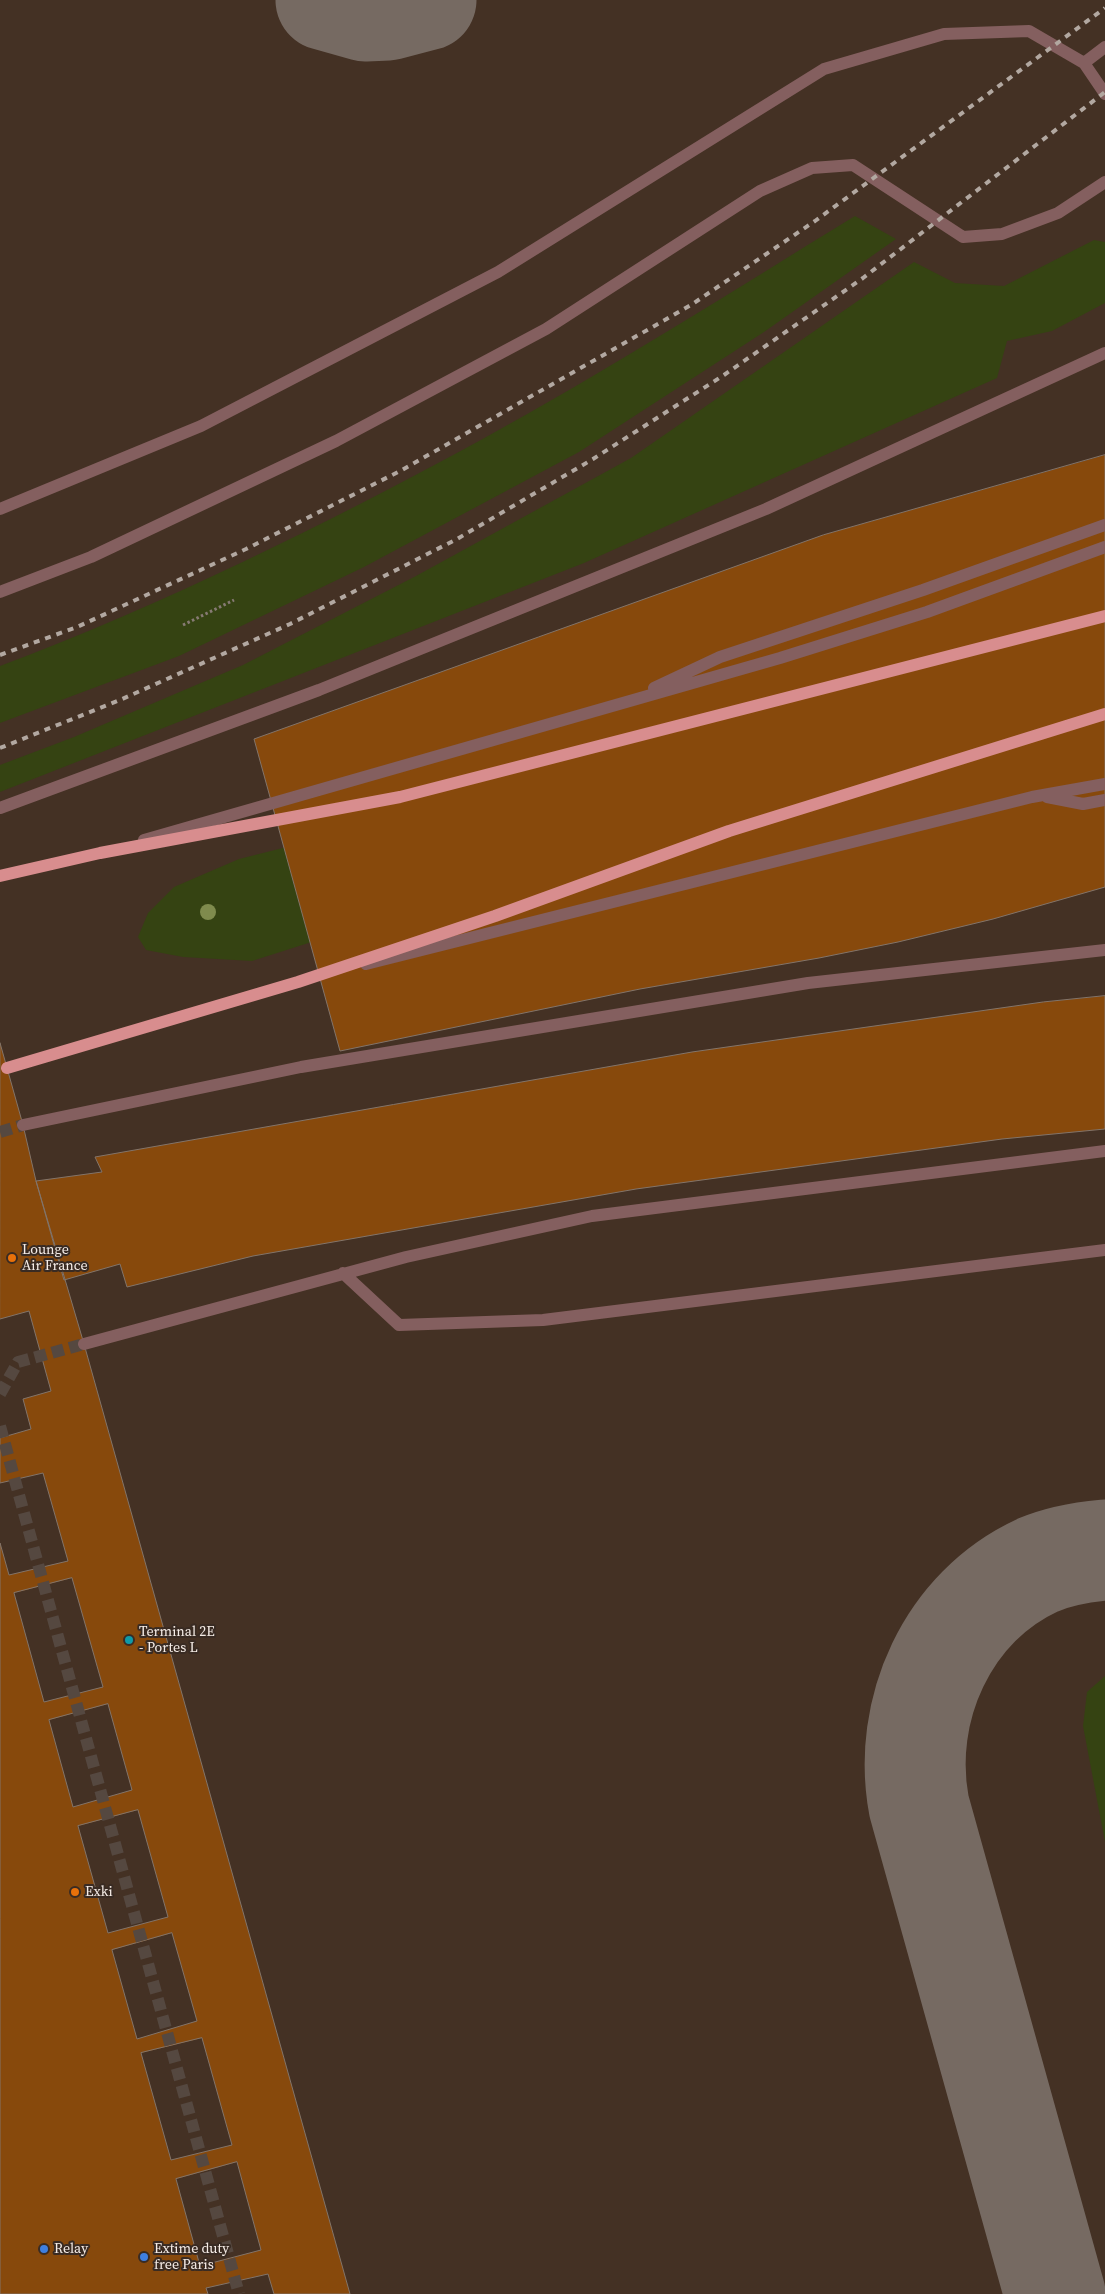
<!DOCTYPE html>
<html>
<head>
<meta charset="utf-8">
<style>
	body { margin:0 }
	canvas { display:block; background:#392b23 }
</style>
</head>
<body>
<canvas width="1105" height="2294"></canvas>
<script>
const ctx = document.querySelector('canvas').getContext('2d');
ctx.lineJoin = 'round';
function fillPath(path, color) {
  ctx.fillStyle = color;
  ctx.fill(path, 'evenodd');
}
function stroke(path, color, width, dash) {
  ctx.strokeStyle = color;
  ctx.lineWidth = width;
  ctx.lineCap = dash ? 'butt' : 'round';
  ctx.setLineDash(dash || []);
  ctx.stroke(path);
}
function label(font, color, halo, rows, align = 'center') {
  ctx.font = font + ' "Source Serif 4",serif';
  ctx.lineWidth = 4;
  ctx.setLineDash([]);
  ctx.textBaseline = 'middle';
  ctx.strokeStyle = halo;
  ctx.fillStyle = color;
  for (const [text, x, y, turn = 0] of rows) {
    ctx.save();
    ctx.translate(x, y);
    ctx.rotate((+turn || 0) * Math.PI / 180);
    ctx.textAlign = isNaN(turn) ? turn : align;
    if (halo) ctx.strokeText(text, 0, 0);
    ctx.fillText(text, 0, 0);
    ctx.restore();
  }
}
fillPath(new Path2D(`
	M0,0H1105V2294H0Z`), '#443124');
fillPath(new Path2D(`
	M855,216L896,239L764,332L579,452L364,567L179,656L0,723V666C165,604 324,525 479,441C607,371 731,292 855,216Z
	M1094,240L1105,242V303L1052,331L1007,341L997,378L584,563L0,792V765L74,737L243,665L416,576L631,458L914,262L955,283L1004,286Z
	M573,775L594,852L252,961L183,957L146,950L138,937L148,913L174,887L239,859Z
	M1105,1676V1842L1083,1726L1087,1692Z`), '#354312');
stroke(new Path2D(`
	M326,0L365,11L388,10L426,0
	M1055,2294L919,1806C901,1710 947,1607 1038,1565C1059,1556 1083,1552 1105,1550`), '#766a62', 101);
const building = new Path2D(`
	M1105,455V887L993,919L898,942L819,958L640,989L340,1051L254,739L823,535Z
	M1105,996V1129L1002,1139L636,1189L253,1256L127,1287L120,1264L64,1280L36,1181L102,1172L95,1157L692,1052L1043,1002Z
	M0,1043L23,1125L36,1181L84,1344L350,2294H274L268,2274L206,2288L208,2294H0V1543L9,1575L68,1561L43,1473L0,1483V1438L31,1429L23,1399L51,1391L29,1311L0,1319ZM72,1578L103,1687L44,1702L14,1593ZM108,1704L132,1790L73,1807L49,1720ZM138,1810L168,1917L108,1933L78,1826ZM172,1933L197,2021L137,2039L112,1950ZM202,2038L232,2145L171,2160L141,2053ZM237,2162L261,2250L200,2266L176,2179Z`);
fillPath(building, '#87490c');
stroke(building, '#837469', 1);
stroke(new Path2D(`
	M0,1132L23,1125
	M0,1394L18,1362L84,1344
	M0,1426L239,2294`), '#554840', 12, [12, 6]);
stroke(new Path2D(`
	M183,625L234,600`), '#867a73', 3, [2.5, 2.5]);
stroke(new Path2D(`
	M1084,63L1105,47
	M0,509L201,426L498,272L824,69L944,34L1029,31L1084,63L1105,94
	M0,592L91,557L336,441L546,329L760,191L812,168L853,165L963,237L1002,234L1058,213L1105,182
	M654,688L720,657L923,590L1105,525
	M1047,797L1083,804L1105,800
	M0,808L319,690L766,509L1105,353
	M144,840L780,658L927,612L1105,547
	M366,964L1032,797L1105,784
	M23,1125L301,1067L808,983L1105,950
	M343,1273L399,1325L543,1320L1105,1250
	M84,1344L406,1257L592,1216L1105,1151`), '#845f5f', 12);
stroke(new Path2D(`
	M0,876L100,853L400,797L1105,616
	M7,1068L298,982L495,916L729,831L1105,714`), '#d88d8e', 12);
stroke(new Path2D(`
	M0,655L77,627L246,549L402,470L691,305L815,221L1105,8
	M0,748L120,700L290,624L457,539L593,459L724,375L863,278L1105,92`), '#b2a8a1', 4, [6, 6]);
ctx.fillStyle = '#7f8b4d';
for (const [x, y] of [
	[208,912]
]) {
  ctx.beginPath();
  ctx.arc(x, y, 8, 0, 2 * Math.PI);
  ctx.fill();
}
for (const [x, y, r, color] of [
	[12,1258,5,"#e8710a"],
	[129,1640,5,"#0f9aa8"],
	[75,1892,5,"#e8710a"],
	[44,2249,5,"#3f7fe0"],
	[144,2257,5,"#3f7fe0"]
]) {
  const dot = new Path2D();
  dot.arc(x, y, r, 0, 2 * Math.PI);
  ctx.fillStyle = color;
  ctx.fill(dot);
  stroke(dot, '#392b23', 2);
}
label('14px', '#f6ede7', '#392b23', [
	["Lounge",22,1250],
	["Air France",22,1266],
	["Terminal 2E",139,1632],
	["- Portes L",139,1648],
	["Exki",85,1892],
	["Relay",54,2249],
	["Extime duty",154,2249],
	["free Paris",154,2265]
], 'left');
</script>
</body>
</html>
